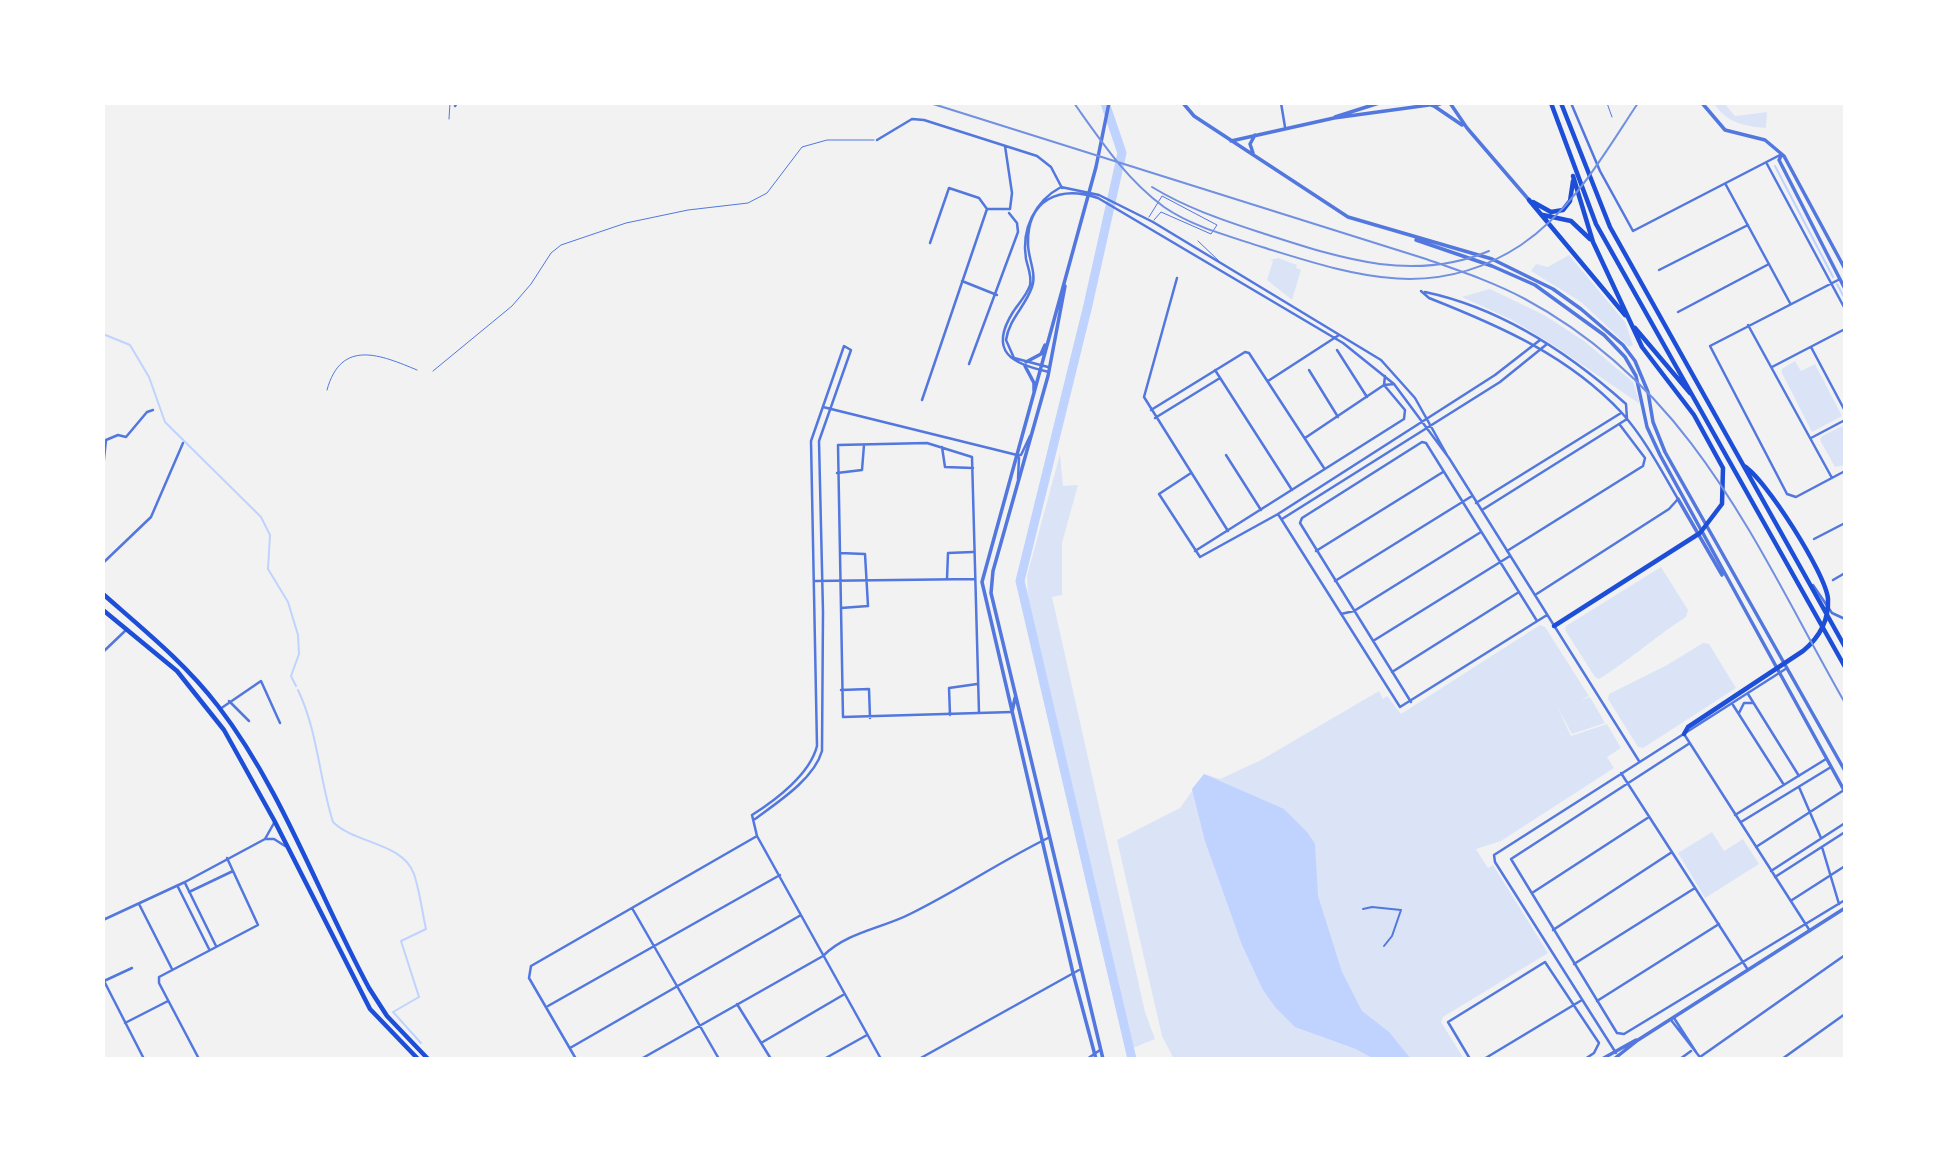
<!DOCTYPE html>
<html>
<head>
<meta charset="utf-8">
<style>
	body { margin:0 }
	#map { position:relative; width:1948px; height:1162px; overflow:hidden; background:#f2f2f2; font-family:Helvetica,sans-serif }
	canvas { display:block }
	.frame { position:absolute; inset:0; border:105px solid #fff; pointer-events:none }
</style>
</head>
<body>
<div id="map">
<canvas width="1948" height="1162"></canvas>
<div class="frame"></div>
</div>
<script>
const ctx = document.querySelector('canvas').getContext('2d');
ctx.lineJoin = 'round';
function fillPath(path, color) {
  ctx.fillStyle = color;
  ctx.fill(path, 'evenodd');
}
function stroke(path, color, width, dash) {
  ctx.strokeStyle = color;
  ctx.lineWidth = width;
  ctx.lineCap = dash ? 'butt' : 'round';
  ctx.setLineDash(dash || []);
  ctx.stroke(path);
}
fillPath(new Path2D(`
	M1714,103H1724L1735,116L1767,112L1766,128C1744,126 1726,123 1714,103Z
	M1569,255L1625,322L1633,345L1629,347L1581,302L1531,271L1536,264L1548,267Z
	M1278,258L1297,265L1296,268L1301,270L1292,300L1267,280L1273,261L1270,260Z
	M1490,289L1544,315L1584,341L1633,382L1640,404L1553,345L1512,320L1462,297Z
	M1795,361L1801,371L1815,364L1842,416L1812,432L1782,373V369Z
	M1842,426L1845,427V465L1835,467L1820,440L1822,436Z
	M1060,454L1063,486L1078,485L1062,543V595L1052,597L1145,1012L1155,1039L1133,1048L1028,597L1027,576Z
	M1661,567L1688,610L1686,617C1656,636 1630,660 1599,679L1595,677L1565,630L1566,626Z
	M1540,625L1545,627L1589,696L1581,700L1590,697L1605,723L1572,734L1558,708L1571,736L1607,724L1621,748L1607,757L1614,768L1501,841L1476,849L1488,868L1493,865L1548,953L1443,1017L1441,1022L1464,1059H1174L1162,1036L1117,840L1180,808L1204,774L1220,779L1261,760L1379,691L1383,699L1387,696L1401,714Z
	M1703,643L1709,644L1736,688L1643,748L1638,747L1608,699L1609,694L1667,665Z
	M1712,832L1724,851L1743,839L1759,864L1705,898L1678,853Z`), '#dbe4f7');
fillPath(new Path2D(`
	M1204,774L1284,809L1307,832L1315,844L1318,896L1342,972L1362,1011L1389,1032L1411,1059H1374L1356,1049L1295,1027L1276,1008L1263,990L1242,945L1205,841L1192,789Z`), '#bfd3fe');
stroke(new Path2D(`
	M1775,166L1833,277
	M1837,284L1845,299
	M103,334L130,345L149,377L165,422L261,517L270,535L268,569L288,602L298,635L299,654L291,676L296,686
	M298,690C318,732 319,778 333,822C355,844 402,842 414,874C420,892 422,911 426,929L401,941L419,997L393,1012L421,1043`), '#bfd3fe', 2);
stroke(new Path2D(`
	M1105,103L1122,153L1088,305L1020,581L1132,1059`), '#bfd3fe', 9);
stroke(new Path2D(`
	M1607,103L1612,117
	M449,119L450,103
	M1149,217L1162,196L1217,225L1211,234L1161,212L1154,220
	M1198,241L1219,261
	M433,371L512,306L531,284L551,253L561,245L626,223L688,210L748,203L767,193L802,147L827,140H874
	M327,390C341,338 381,355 417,370`), '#5277de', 1);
stroke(new Path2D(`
	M1363,909L1372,907L1401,910L1392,936L1384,946`), '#5277de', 2);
stroke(new Path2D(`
	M1281,103L1285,127
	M1571,103L1600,171L1633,231L1780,155
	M455,106L457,103
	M877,140L912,119L924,120L1037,156L1051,167L1062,188
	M1767,164L1845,309
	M1726,185L1790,303
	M930,243L949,188L979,198L987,209
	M1659,270L1748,225
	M1177,278L1144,397L1228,531
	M1840,279L1710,346L1787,494L1796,497L1845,471
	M962,281L997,295
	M1421,291L1429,298C1500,326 1569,356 1622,413C1645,439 1661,470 1678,499L1669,509L1535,595
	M1425,292C1501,308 1569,353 1626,404L1627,419
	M1678,312L1769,264
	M1748,325L1832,478
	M1811,347L1845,411
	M1337,350L1367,397
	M969,364L1018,232L1017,223L1009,213
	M1048,367L1014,358L1006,340C1009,319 1025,307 1032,287C1037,274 1028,258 1028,244C1027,199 1060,185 1098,198L1343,343L1394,384L1449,458L1639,761
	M1772,367L1845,329
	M1215,370L1292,490
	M1309,370L1338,417
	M1049,372C1012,364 988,352 1013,312C1018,304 1027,295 1030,285C1032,276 1028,268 1026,259C1021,229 1035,201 1061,187L1099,195L1153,222L1381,360L1415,398L1447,455
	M1268,381L1339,335
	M922,400L987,209H1010L1012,193L1005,146
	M823,407L1017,455
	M1151,410L1245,352L1249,353L1324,468
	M1155,418L1220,378
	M1305,438L1384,385L1394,384
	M1811,438L1845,420
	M942,447L945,467L973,468
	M1017,455L1019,458L1018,479
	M1017,455H1021L1030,436
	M1226,455L1261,510
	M103,468L106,440L118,435L126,437L147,412L153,410
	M837,473L862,470L864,445
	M1191,473L1159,494L1200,557L1278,514L1495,375L1540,340
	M1476,503L1621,413
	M1482,510L1627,419
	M1278,514L1400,707L1547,615
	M1282,519L1500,382L1547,344
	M1814,539L1845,523
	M1195,551L1404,419L1405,410L1384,385L1385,376
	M1316,551L1443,472
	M1507,551L1643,466L1645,458L1620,425
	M840,553L865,554L868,606L841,608
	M103,563L151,517L183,443
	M947,579L948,553L973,552
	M1833,580L1845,573
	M815,581L975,579
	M1335,581L1472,496
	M1813,585L1832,613L1845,619
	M1341,614L1354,611L1481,532
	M1373,641L1510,556
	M103,652L125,631
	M1392,672L1519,592
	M841,690L869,689L870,718
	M1748,694L1799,776
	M229,701L249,721
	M1411,702L1300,523L1302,518L1422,442L1426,443L1537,621
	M1733,705L1784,785
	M220,709L261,681L280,723
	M979,713L972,457L927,443L838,445L843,717L1012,712
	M1739,713L1744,703H1753
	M950,715L949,688L977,684
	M1684,734L1810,931
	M1690,743L1511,859L1617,1033L1624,1034L1845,900
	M1621,773L1748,970
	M1799,787L1821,838
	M1735,815L1826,759
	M755,819C778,802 814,779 822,751L823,612L819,441L851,350L844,346L811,441L817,746C810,774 776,800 752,815L757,836L881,1059
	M1741,822L1831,767
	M266,839H274L285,846
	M1756,847L1844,790
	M1822,847L1839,904
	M1771,871L1845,823
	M1775,877L1845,832
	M185,883L216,946
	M178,887L209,949
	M189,892L233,871
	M1532,893L1649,817
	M1792,900L1845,866
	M139,904L172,969
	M632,908L719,1059
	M103,920L185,882L265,839L274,823
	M1553,930L1672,852
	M1574,964L1695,888
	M103,979L144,1059
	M104,981L132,968
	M1597,1001L1719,924
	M737,1004L771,1059
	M548,1006L780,875
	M1674,1018L1696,1052
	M1671,1020L1699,1056
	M125,1023L168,1001
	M761,1043L843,995
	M570,1048L801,915
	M1616,1053L1495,862L1494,855L1787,668
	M1700,1057L1845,955
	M199,1059L159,983V977L258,925L227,858
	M576,1059L529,978L531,966L757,836
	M641,1059L823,956C847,932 883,928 910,914C957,891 1001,861 1048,838
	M824,1059L867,1035
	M919,1059L1079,970
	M1087,1059L1100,1050
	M1470,1059L1448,1022L1545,962L1599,1043L1594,1053L1585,1059
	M1484,1059L1582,1000
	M1680,1059L1691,1051
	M1782,1059L1845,1014`), '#5277de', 2.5);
stroke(new Path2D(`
	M1183,103L1194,116L1348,217L1492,259L1553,289L1581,309L1623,345L1635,361L1648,392L1653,422L1665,452L1845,771
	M1450,103L1467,128L1529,200
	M1702,103L1725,130L1765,140L1784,156L1845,269
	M1428,104L1434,106L1442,103
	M1434,106L1462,125
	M1335,117L1379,103
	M1231,141L1334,118L1429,105
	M1253,153L1250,144L1255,135
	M1781,156L1779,160L1845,289
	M1416,240L1492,266L1535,285L1604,335L1625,357L1636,376L1647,427L1660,455L1845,792
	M1065,286L1048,376L993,571L991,593L1103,1059
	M1026,362L1041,354L1045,345
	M1025,366L1034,383V391
	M1678,499L1722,575
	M1012,712L1015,698
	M1096,1059L1073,973L982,582L1096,167L1109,103
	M1602,1059L1636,1040
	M1614,1059L1638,1040L1845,908`), '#5277de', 3.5);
stroke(new Path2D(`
	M103,594C144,630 185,663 218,706C282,789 319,896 369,988L387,1016L428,1059
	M103,610L177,671L224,730L274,820L370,1009L418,1059`), '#1d4ed8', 4.5);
stroke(new Path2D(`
	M1551,103L1596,224L1845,667
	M1561,103L1610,227L1845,647
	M1529,200L1625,315
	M1533,202L1551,212L1563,210L1570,201L1573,181
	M1543,215L1571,221L1590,239
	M1635,328L1690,393
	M1554,626L1700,533L1722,504L1723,468L1694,415L1642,347L1593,242L1573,176
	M1684,734L1688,727L1803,651C1820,637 1829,621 1828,599C1826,574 1765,478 1744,466`), '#1d4ed8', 4.5);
stroke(new Path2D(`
	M930,103L1426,259C1460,271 1493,282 1525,299C1694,390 1755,545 1845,703
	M1074,103C1101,141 1126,179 1164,207C1193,227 1229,236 1262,247C1353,275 1433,303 1521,245C1573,210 1604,154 1638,103
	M1152,187C1188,209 1226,221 1265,234C1340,258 1413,283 1489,251`), '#7290e2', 2);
</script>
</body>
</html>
